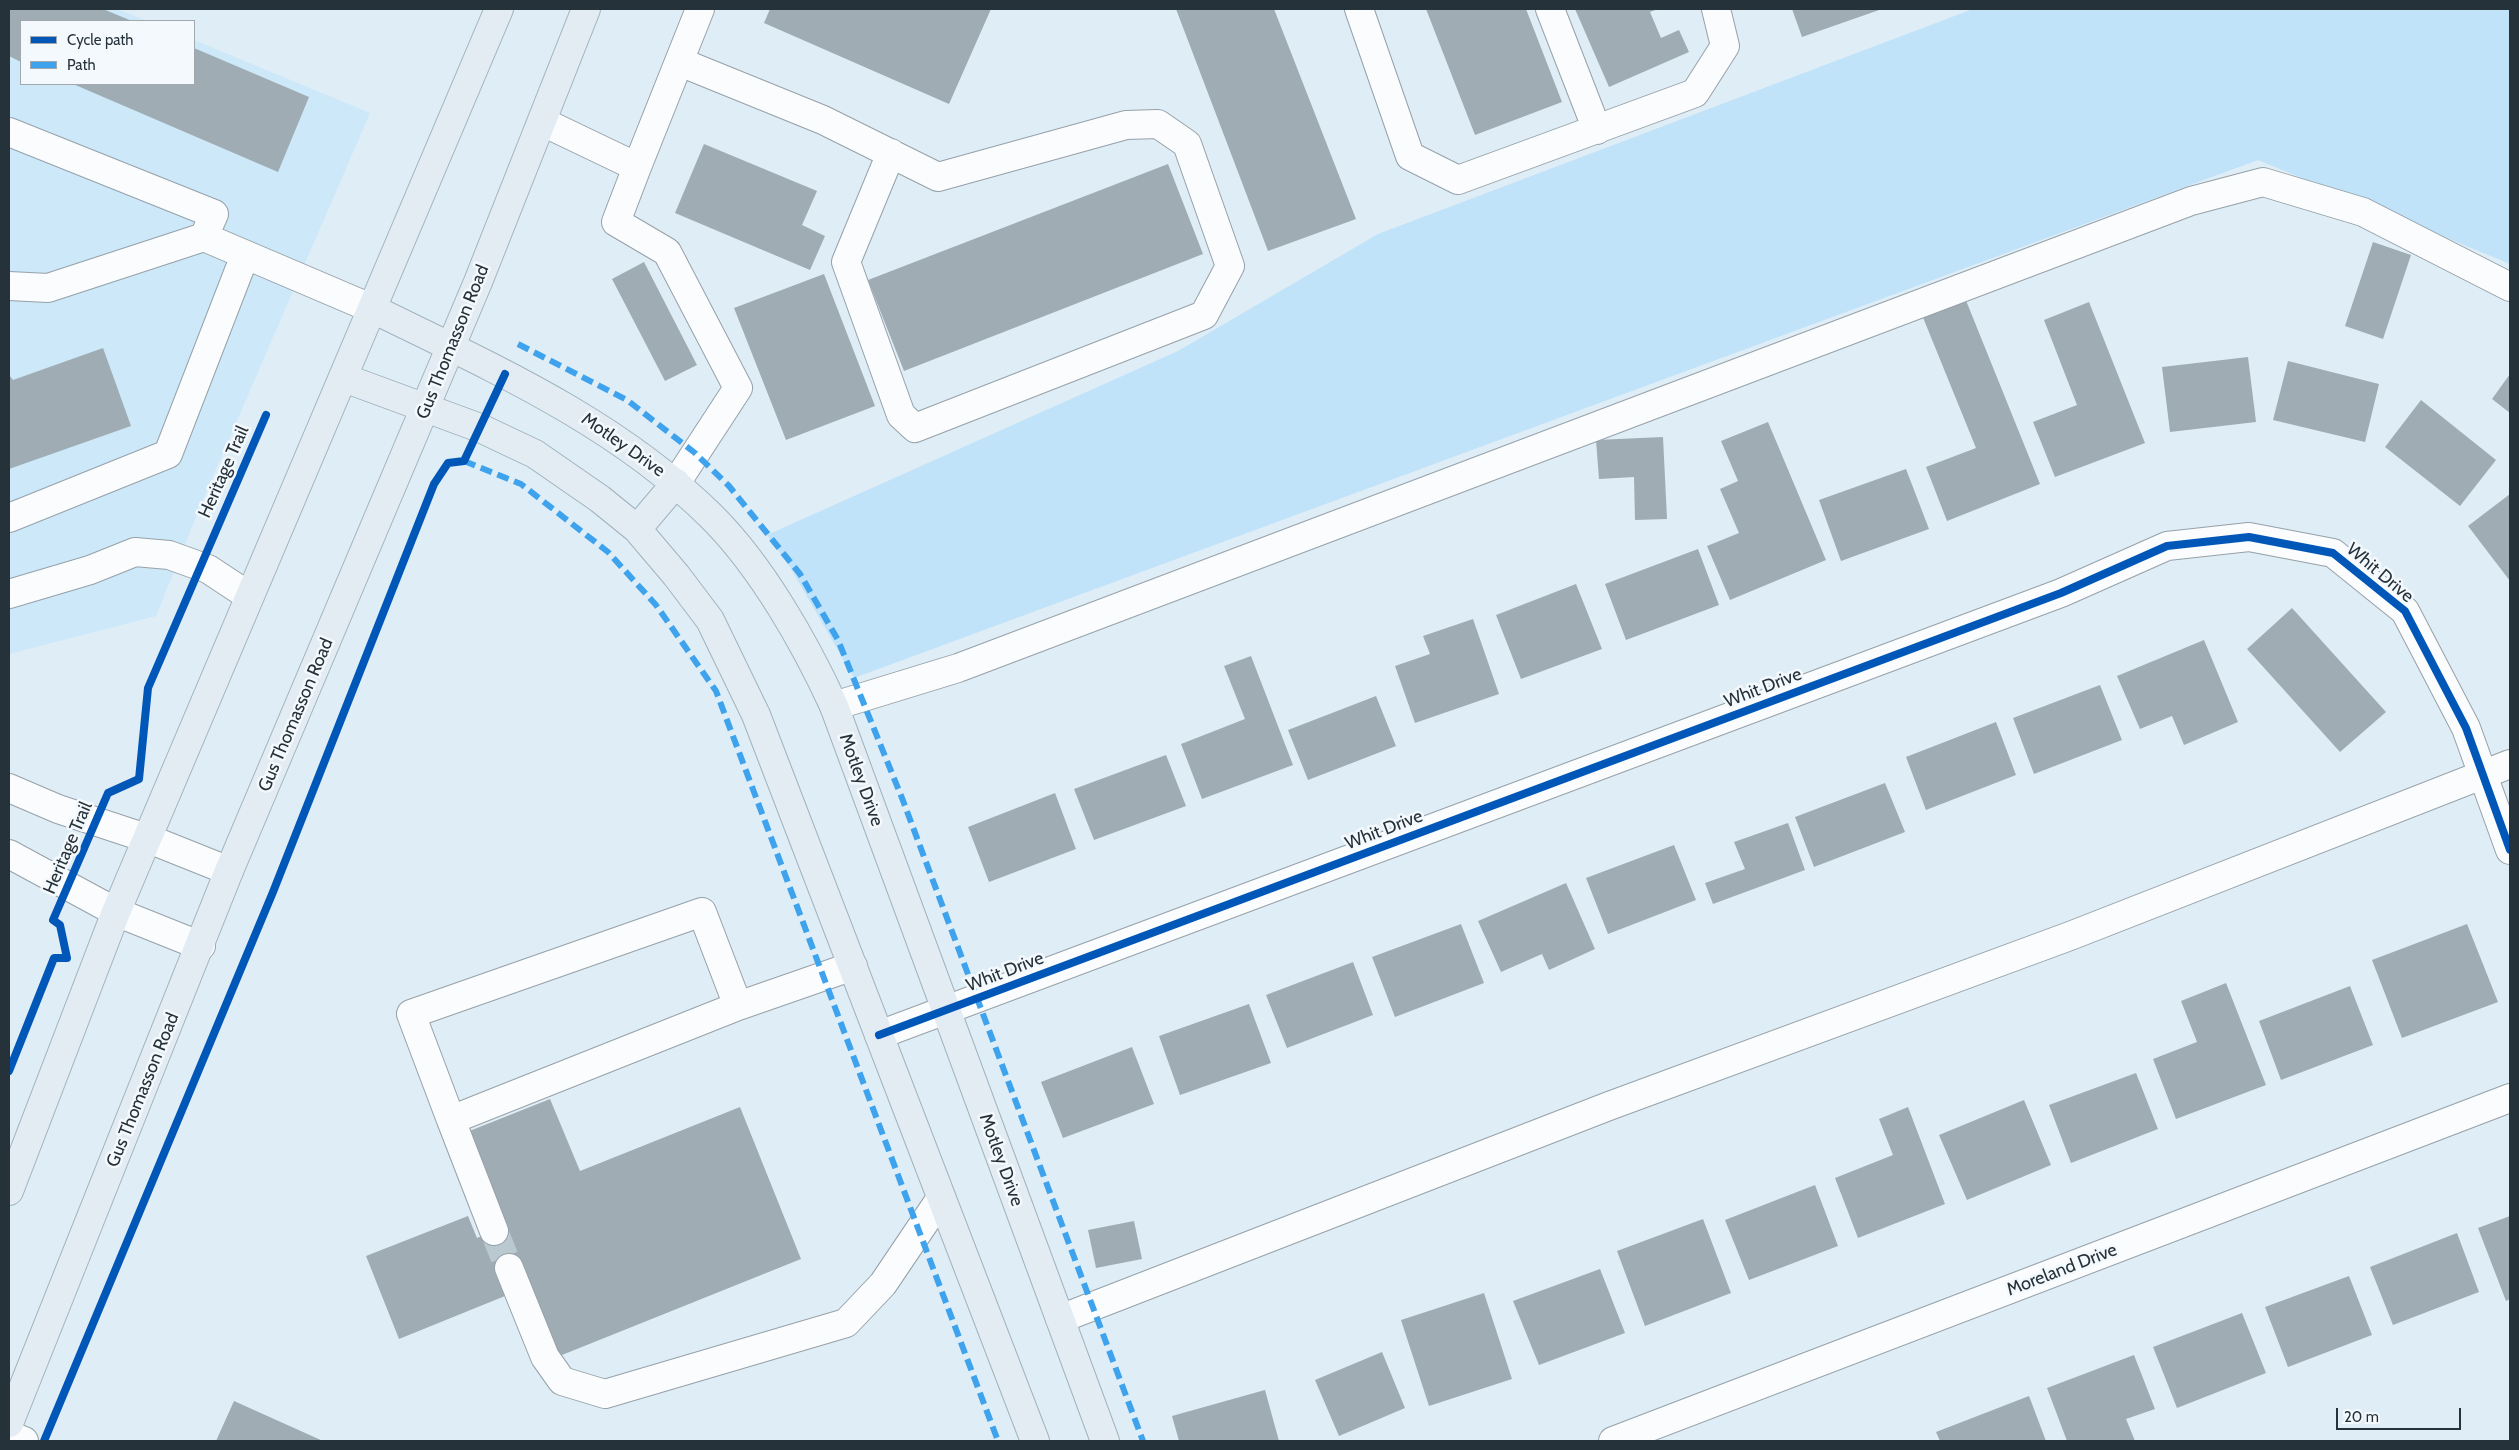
<!DOCTYPE html>
<html>
<head>
<meta charset="utf-8">
<style>
	body { margin:0 }
	#map { position:relative; width:2519px; height:1450px; overflow:hidden; background:#dfedf6; font-family:Cabin,sans-serif }
	canvas { display:block }
	.frame { position:absolute; inset:0; border:10px solid #263239; pointer-events:none }
	.legend { position:absolute; left:20px; top:20px; width:175px; height:65px; box-sizing:border-box; background:#f3f9fd; border:1px solid #a1a9af; margin:0; padding:6px 9px; list-style:none; font-size:15px; color:#263239 }
	.legend li { display:flex; align-items:center; gap:10px; height:25px }
	.legend b { width:25px; border:1px solid #a1a9af }
	.scale { position:absolute; left:2336px; top:1408px; width:125px; height:22px; box-sizing:border-box; border:2px solid #263239; border-top:0; padding-left:6px; font-size:15px; line-height:18px; white-space:nowrap; color:#263239; -webkit-text-stroke:4px #f3f9fd; paint-order:stroke }
</style>
</head>
<body>
<div id="map">
<canvas width="2519" height="1450"></canvas>
<div class="frame"></div>
<ul class="legend">
<li><b style="height:6px;background:#0057b8"></b>Cycle path</li>
<li><b style="height:6px;background:#3ea3ec"></b>Path</li>
</ul>
<div class="scale">20 m</div>
</div>
<script>
const ctx = document.querySelector('canvas').getContext('2d');
ctx.lineJoin = 'round';
function fillPath(path, color) {
  ctx.fillStyle = color;
  ctx.fill(path, 'evenodd');
}
function stroke(path, color, width, dash) {
  ctx.strokeStyle = color;
  ctx.lineWidth = width;
  ctx.lineCap = dash ? 'butt' : 'round';
  ctx.setLineDash(dash || []);
  ctx.stroke(path);
}
function label(font, color, halo, rows, align = 'center') {
  ctx.font = font + ' Cabin,sans-serif';
  ctx.lineWidth = 5;
  ctx.setLineDash([]);
  ctx.textBaseline = 'middle';
  ctx.strokeStyle = halo;
  ctx.fillStyle = color;
  for (const [text, x, y, turn = 0] of rows) {
    ctx.save();
    ctx.translate(x, y);
    ctx.rotate((+turn || 0) * Math.PI / 180);
    ctx.textAlign = isNaN(turn) ? turn : align;
    if (halo) ctx.strokeText(text, 0, 0);
    ctx.fillText(text, 0, 0);
    ctx.restore();
  }
}
fillPath(new Path2D(`
	M9,9H117L147,21H21V84H194V40L370,113L207,490L156,616L9,654Z`), '#cce8f9');
fillPath(new Path2D(`
	M1973,9H2510V264L2258,160L854,678L790,567L767,535L1178,351L1378,234Z`), '#c0e3f9');
fillPath(new Path2D(`
	M9,9H103L132,21H21V62L9,56Z
	M770,9H991L949,104L764,23Z
	M1176,9H1274L1356,219L1268,251Z
	M1426,9H1526L1562,102L1475,135Z
	M1575,9H1658L1650,12L1661,38L1679,30L1689,52L1609,87Z
	M1792,9H1882L1802,37Z
	M194,48L309,97L278,172L73,84H194Z
	M704,144L817,191L802,225L825,236L810,270L675,213Z
	M1168,164L1203,254L904,371L868,280Z
	M2373,242L2411,255L2383,339L2345,326Z
	M644,262L697,365L665,381L612,279Z
	M824,274L875,406L786,440L734,308Z
	M1965,298L2040,484L1947,521L1926,467L1976,448L1922,315Z
	M2089,302L2145,443L2055,477L2033,422L2077,405L2044,320Z
	M103,348L131,426L9,469V375L13,380Z
	M2248,357L2256,422L2170,432L2162,367Z
	M2288,361L2379,384L2365,442L2273,420Z
	M2510,374V413L2492,399Z
	M2421,400L2496,460L2460,506L2385,447Z
	M1768,422L1826,560L1730,600L1707,546L1739,533L1720,489L1738,481L1721,441Z
	M1663,437L1667,519L1635,520L1634,477L1599,479L1596,440Z
	M1906,469L1929,529L1841,561L1819,500Z
	M2510,494V581L2468,526Z
	M1698,549L1719,605L1626,640L1605,584Z
	M1576,584L1602,649L1521,679L1496,615Z
	M2292,608L2386,712L2340,752L2247,649Z
	M1473,619L1499,694L1415,723L1395,666L1430,654L1423,636Z
	M2204,640L2238,722L2184,745L2172,716L2140,729L2117,676Z
	M1251,656L1293,765L1202,799L1181,744L1245,719L1224,666Z
	M2100,685L2122,740L2034,774L2013,718Z
	M1376,696L1396,746L1308,780L1288,730Z
	M1996,722L2016,775L1926,810L1906,757Z
	M1166,755L1186,806L1094,840L1074,789Z
	M1885,783L1905,832L1814,867L1795,817Z
	M1055,793L1076,849L989,882L968,827Z
	M1788,823L1805,870L1713,904L1705,883L1745,869L1734,842Z
	M1674,845L1696,900L1608,934L1586,878Z
	M1566,883L1595,949L1549,970L1542,954L1501,972L1478,921Z
	M1461,924L1484,983L1395,1017L1372,957Z
	M2467,924L2498,1002L2402,1038L2372,960Z
	M1353,962L1373,1015L1287,1048L1266,995Z
	M2226,983L2266,1085L2176,1119L2153,1059L2197,1042L2181,1001Z
	M2350,986L2373,1045L2281,1080L2259,1021Z
	M1249,1004L1271,1063L1180,1095L1159,1036Z
	M1132,1047L1154,1104L1063,1138L1041,1082Z
	M2136,1073L2158,1129L2071,1163L2049,1105Z
	M550,1099L580,1171L740,1107L801,1259L557,1357L509,1268L496,1273L505,1296L399,1339L366,1256L468,1216L477,1238L505,1226L467,1132Z
	M2024,1100L2051,1165L1967,1200L1939,1135Z
	M1908,1107L1945,1204L1858,1238L1835,1178L1893,1155L1879,1119Z
	M1815,1185L1838,1246L1749,1280L1725,1220Z
	M2510,1216V1299L2506,1301L2478,1228Z
	M1703,1219L1731,1293L1645,1326L1617,1251Z
	M1134,1221L1142,1259L1096,1268L1088,1230Z
	M2457,1233L2479,1292L2393,1325L2370,1267Z
	M1600,1269L1625,1333L1539,1365L1513,1301Z
	M2349,1276L2372,1335L2288,1367L2265,1307Z
	M1484,1293L1512,1379L1429,1406L1401,1320Z
	M2242,1313L2266,1373L2177,1408L2153,1347Z
	M1382,1352L1405,1408L1339,1436L1315,1380Z
	M2134,1355L2155,1409L2126,1419L2135,1441H2067L2047,1388Z
	M1265,1390L1279,1441H1179L1172,1416Z
	M2029,1396L2046,1441H1940L1936,1432Z
	M234,1401L323,1441H216Z`), '#a0acb3');
stroke(new Path2D(`
	M494,1231L509,1268`), '#bac8d0', 28, [28, 14]);
const minor = new Path2D(`
	M1359,9L1410,156L1458,180L1695,93L1725,46L1716,9
	M1550,9L1597,130
	M680,62L823,120L938,177L1126,125L1158,124L1187,144L1230,266L1204,315L915,428L901,415L846,262L891,153
	M543,122L637,167L700,9
	M9,132L214,214L204,237L373,309
	M637,167L616,222L667,252L738,388L676,483
	M9,286L48,288L204,237
	M9,518L168,454L245,255
	M9,594L90,570L135,552L169,555L208,569L249,596
	M834,706L958,668L2191,201L2263,182L2363,212L2510,287
	M9,788L58,809L149,839L229,871
	M9,854L116,912L201,946
	M738,1006L702,912L411,1014L451,1120L738,1006L853,966
	M879,1035L2061,593L2167,546L2249,537L2333,553L2405,611L2466,728L2510,850
	M451,1120L494,1231
	M509,1268L545,1357L562,1381L605,1394L846,1323L883,1284L941,1198
	M1060,1319L1609,1106L2070,936L2510,764
	M9,1435L24,1441
	M1613,1441L2510,1098`);
const major = new Path2D(`
	M373,309C493,368 616,422 712,517C762,567 805,643 834,706L1105,1441
	M344,378L480,428L535,454L600,499L637,529L676,575L710,620L756,715L1035,1441
	M637,529L676,483
	M9,1191L116,912L499,9
	M9,1423L229,871L478,282L586,9`);
stroke(minor, '#96a1a8', 30);
stroke(major, '#a0b3be', 30);
stroke(minor, '#fafcfe', 28);
stroke(major, '#e3ecf2', 28);
stroke(new Path2D(`
	M518,344L627,400L695,453L729,486L800,574L838,640L902,798L1143,1441
	M464,461L521,484L608,552L656,605L716,691L998,1441`), '#3ea3ec', 6, [12, 6]);
stroke(new Path2D(`
	M879,1035L2061,593L2167,546L2249,537L2333,553L2405,611L2466,728L2510,850
	M9,1071L54,958H67L60,925L53,920L108,793L139,779L148,688L266,415
	M44,1441L273,892L434,484L448,463L464,461L505,374`), '#0057b8', 8);
label('18px', '#263239', '#f3f9fd', [
	["Gus Thomasson Road",453,342,-68],
	["Motley Drive",623,445,35],
	["Heritage Trail",224,472,-66],
	["Whit Drive",2380,573,40],
	["Whit Drive",1763,688,-21],
	["Gus Thomasson Road",296,715,-67],
	["Motley Drive",861,780,70],
	["Whit Drive",1384,830,-21],
	["Heritage Trail",68,848,-67],
	["Whit Drive",1005,972,-21],
	["Gus Thomasson Road",143,1090,-68],
	["Motley Drive",1001,1160,70],
	["Moreland Drive",2062,1270,-21]
]);
</script>
</body>
</html>
